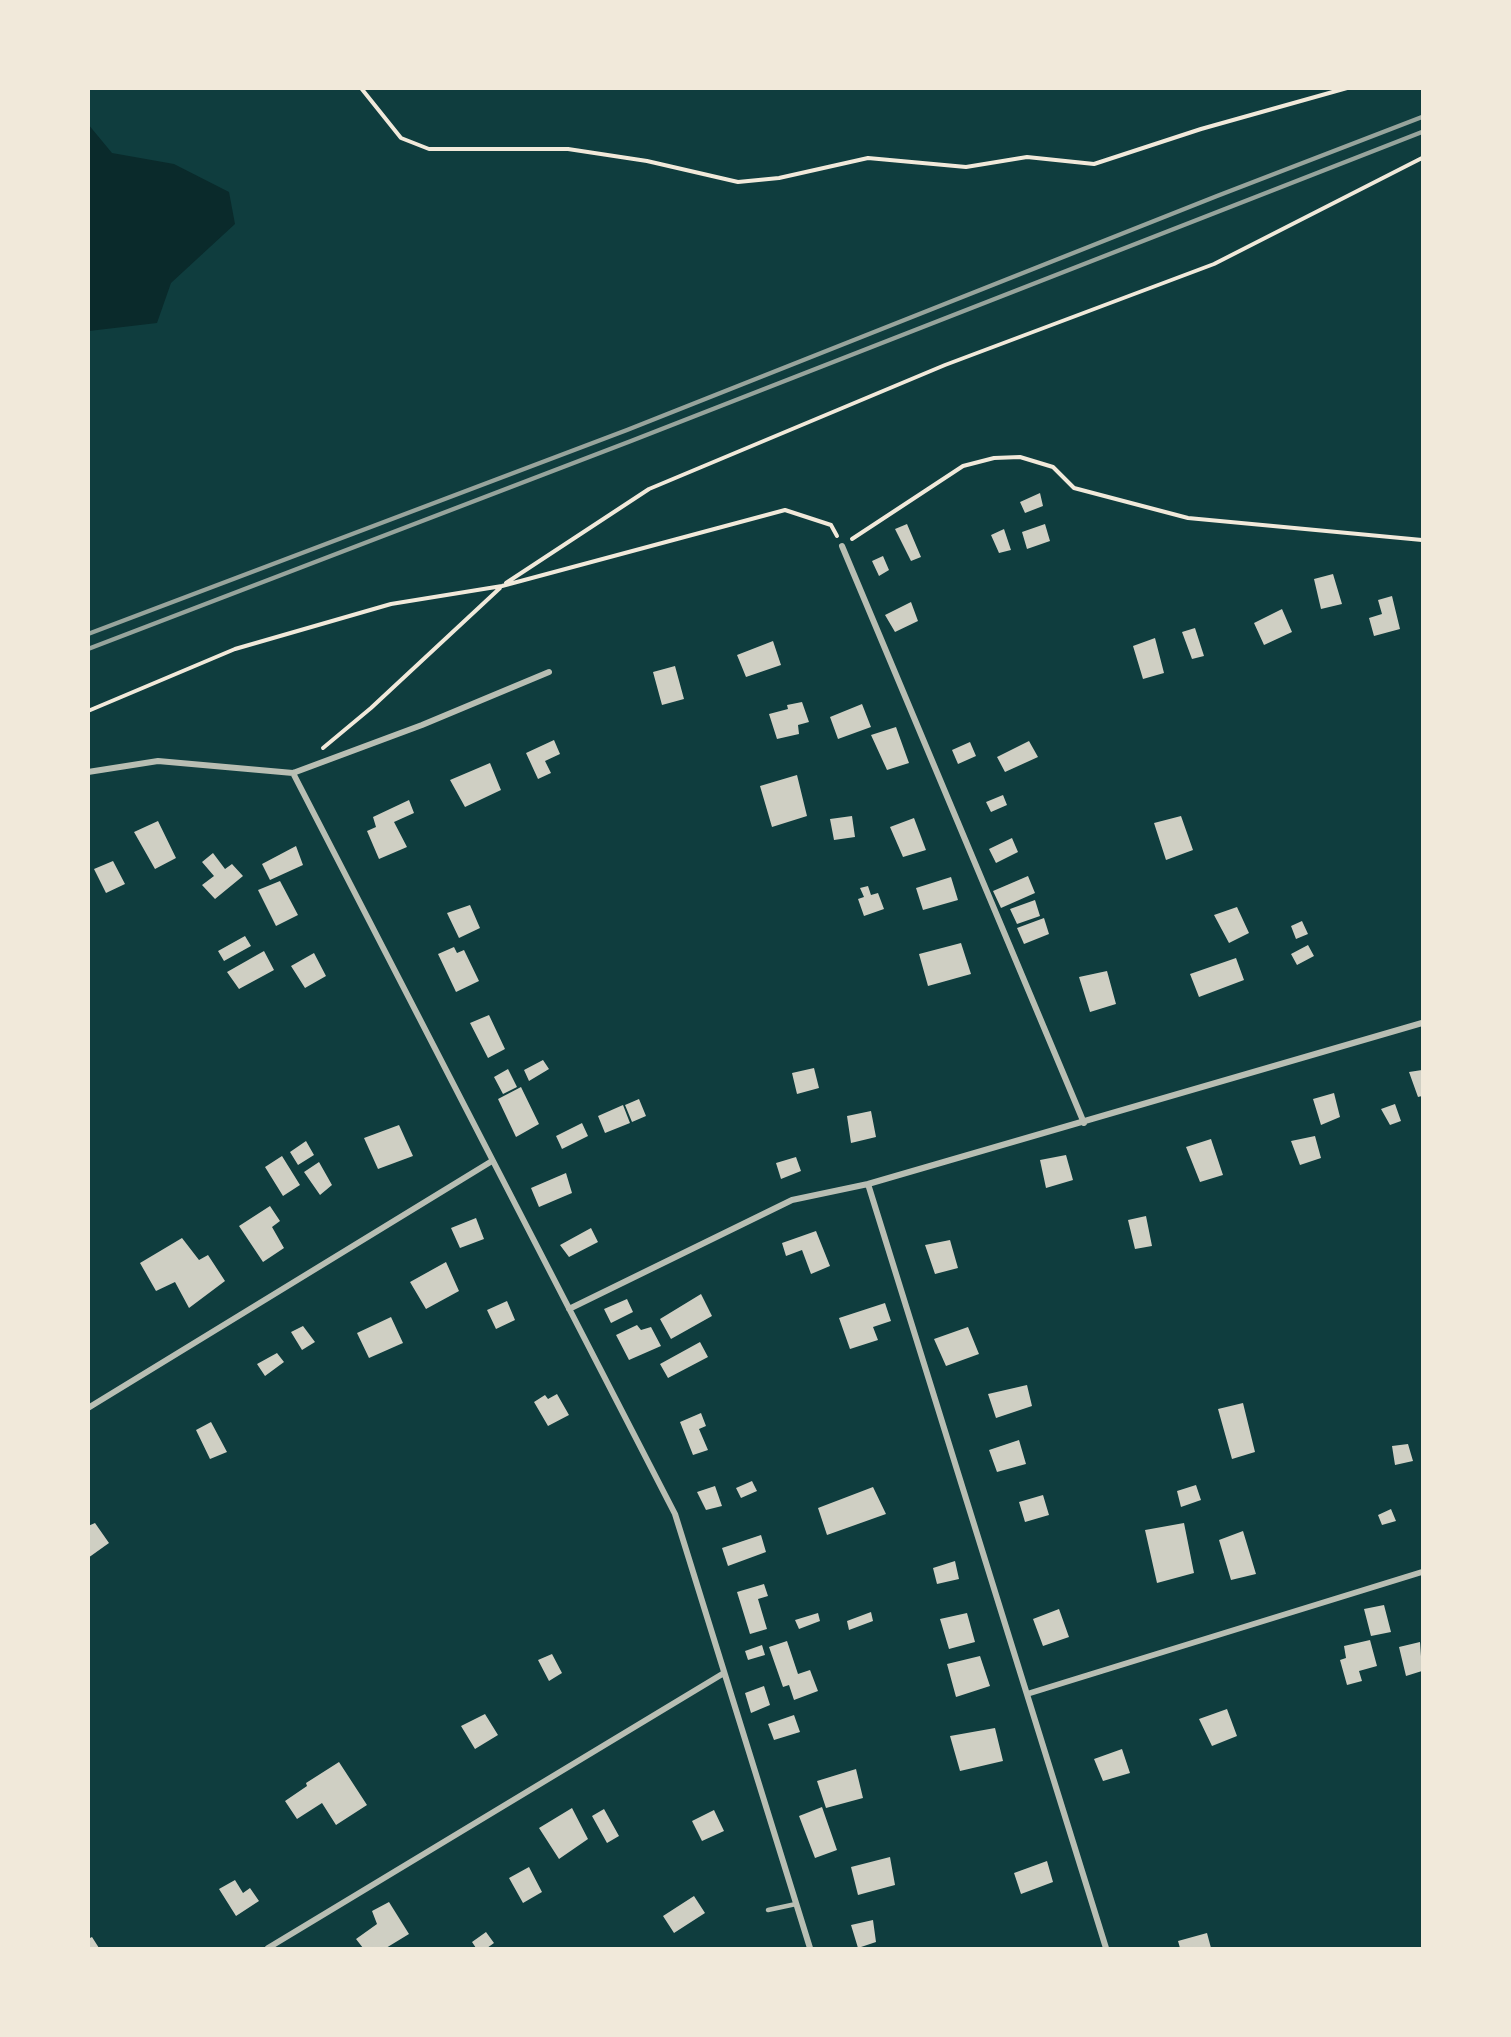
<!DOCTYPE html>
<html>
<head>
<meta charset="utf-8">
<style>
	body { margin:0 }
	#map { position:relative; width:1511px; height:2037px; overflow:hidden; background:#0f3d3e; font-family:"Golos Text",sans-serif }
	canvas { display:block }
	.frame { position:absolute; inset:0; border:90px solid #f1e9da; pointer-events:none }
</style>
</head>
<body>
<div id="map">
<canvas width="1511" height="2037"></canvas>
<div class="frame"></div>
</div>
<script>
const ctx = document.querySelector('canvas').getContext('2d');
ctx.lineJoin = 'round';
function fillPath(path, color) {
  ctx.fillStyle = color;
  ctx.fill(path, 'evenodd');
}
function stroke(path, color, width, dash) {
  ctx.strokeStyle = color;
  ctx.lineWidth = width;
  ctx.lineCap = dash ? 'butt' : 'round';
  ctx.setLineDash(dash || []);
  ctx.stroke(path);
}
fillPath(new Path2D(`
	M88,124L112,153L174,164L229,192L235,224L171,283L157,323L89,331Z`), '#0a2a2b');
fillPath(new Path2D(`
	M1040,493L1043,506L1025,513L1020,502Z
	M907,524L921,557L911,561L895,529Z
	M1045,524L1050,541L1027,549L1022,532Z
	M1004,529L1011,550L999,553L991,535Z
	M883,556L889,570L879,576L872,561Z
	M1333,574L1342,604L1321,609L1314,579Z
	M1392,596L1400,629L1374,636L1369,618L1382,614L1378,600Z
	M911,602L918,621L895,632L885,615Z
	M1282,609L1292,632L1264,645L1254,623Z
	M1195,628L1204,656L1192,659L1182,632Z
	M1155,638L1164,673L1143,679L1133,646Z
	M773,641L781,665L746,677L737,655Z
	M675,666L684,699L662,705L653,672Z
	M802,702L809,722L798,725L799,734L777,739L769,714L788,709L787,705Z
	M862,704L871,727L838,739L830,717Z
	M896,727L909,763L887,770L871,735Z
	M554,740L560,754L545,761L551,773L538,779L526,753Z
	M1029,741L1038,757L1005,772L997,757Z
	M970,742L976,756L958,764L952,750Z
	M490,763L501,790L465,807L450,780Z
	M797,775L807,816L772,827L760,786Z
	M1003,795L1007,805L991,812L986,802Z
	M409,800L414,813L394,822L407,847L379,859L367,831L376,827L373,817Z
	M852,816L855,837L834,840L830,819Z
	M1181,816L1193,850L1166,860L1154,823Z
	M914,818L926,850L903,857L890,827Z
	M158,821L176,858L155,869L134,832Z
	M1012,838L1018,852L996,863L989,849Z
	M296,846L303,865L270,880L262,864Z
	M213,853L225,869L232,864L243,876L215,899L202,885L214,876L202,862Z
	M113,861L125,884L106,893L94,869Z
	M1028,876L1035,893L1001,908L993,891Z
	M951,877L958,900L923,910L916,888Z
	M280,881L298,915L276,926L258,890Z
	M868,886L871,895L878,893L884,909L864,916L858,899L864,897L860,888Z
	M1035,900L1040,916L1017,924L1010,909Z
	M470,905L480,928L459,938L447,913Z
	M1237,907L1249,933L1229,943L1214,915Z
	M1044,918L1049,934L1024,944L1017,928Z
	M1302,921L1308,934L1296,939L1291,926Z
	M245,936L251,946L224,961L218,951Z
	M961,943L971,974L928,986L919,954Z
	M1308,945L1314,956L1297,965L1291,954Z
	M454,947L457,953L464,950L479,981L456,992L438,954Z
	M264,951L274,970L239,989L227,972Z
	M314,953L326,976L305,988L291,966Z
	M1236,958L1244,980L1199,997L1190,974Z
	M1107,971L1116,1004L1090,1012L1079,977Z
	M489,1015L505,1049L488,1058L470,1023Z
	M543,1060L549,1069L529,1081L524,1070Z
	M814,1068L819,1088L797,1094L792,1073Z
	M508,1069L517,1087L503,1094L494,1077Z
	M1422,1070V1096L1418,1097L1409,1072Z
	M521,1087L539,1124L516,1137L498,1099Z
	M1334,1093L1340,1117L1321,1125L1313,1099Z
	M639,1099L646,1116L632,1122L625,1105Z
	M1395,1104L1401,1121L1390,1125L1381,1109Z
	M623,1105L630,1123L605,1133L598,1116Z
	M871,1111L876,1137L851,1143L847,1116Z
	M582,1123L588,1136L562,1149L556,1136Z
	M399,1125L413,1156L378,1169L364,1138Z
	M1315,1136L1321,1158L1300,1165L1291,1141Z
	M1211,1139L1223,1175L1200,1182L1186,1147Z
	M306,1141L314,1155L298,1165L290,1152Z
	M1066,1155L1073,1180L1046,1188L1040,1160Z
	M282,1156L300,1185L283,1196L265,1167Z
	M796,1157L801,1171L781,1179L776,1163Z
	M319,1162L332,1185L320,1195L304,1172Z
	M566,1173L572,1193L539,1207L531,1188Z
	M270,1206L280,1221L272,1227L284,1248L263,1262L239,1226Z
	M1146,1216L1152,1246L1135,1249L1128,1220Z
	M476,1218L484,1239L460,1248L451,1228Z
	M591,1228L598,1242L569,1257L560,1245Z
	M816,1231L830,1266L811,1274L802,1250L786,1256L782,1243Z
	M182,1238L199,1260L208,1255L225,1281L189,1308L175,1282L156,1291L140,1263Z
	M950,1240L958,1268L935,1274L925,1245Z
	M446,1262L459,1291L426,1309L410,1282Z
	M701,1294L712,1316L671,1339L660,1319Z
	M627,1299L633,1312L611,1323L604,1309Z
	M507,1301L515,1320L496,1329L487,1310Z
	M885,1303L891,1321L873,1327L878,1340L850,1349L839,1318Z
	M391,1317L403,1343L369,1358L357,1333Z
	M637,1325L641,1330L651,1327L661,1346L629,1360L616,1335Z
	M303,1326L315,1342L302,1350L291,1332Z
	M968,1327L979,1354L946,1366L934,1339Z
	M700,1342L708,1357L668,1378L660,1364Z
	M277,1353L284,1362L265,1376L257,1364Z
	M1027,1385L1032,1406L996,1418L988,1394Z
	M557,1394L569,1415L548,1426L534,1402L545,1395L548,1399Z
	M1243,1403L1255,1452L1232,1459L1218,1409Z
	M701,1413L706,1426L699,1429L708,1450L693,1455L680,1422Z
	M211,1422L227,1452L210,1459L196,1430Z
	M1019,1440L1026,1464L997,1472L989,1450Z
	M1408,1444L1413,1461L1395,1465L1392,1446Z
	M752,1481L757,1491L741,1498L736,1488Z
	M1196,1485L1201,1500L1181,1507L1177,1491Z
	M715,1486L722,1506L706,1510L697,1492Z
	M873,1487L886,1514L827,1535L818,1508Z
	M1043,1495L1049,1515L1025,1522L1019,1502Z
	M1391,1509L1396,1521L1382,1525L1378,1515Z
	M95,1523L109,1543L88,1558V1526Z
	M1184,1523L1194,1573L1157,1583L1145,1530Z
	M1243,1531L1256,1574L1231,1580L1219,1540Z
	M761,1535L766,1552L728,1566L722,1548Z
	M955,1561L959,1579L937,1584L933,1568Z
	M764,1584L768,1596L758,1599L767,1629L750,1634L737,1592Z
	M1384,1605L1391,1632L1371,1636L1364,1609Z
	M1059,1609L1069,1637L1043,1646L1033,1619Z
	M871,1612L873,1621L849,1630L847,1621Z
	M818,1613L820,1621L799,1629L795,1620Z
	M967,1613L975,1642L949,1649L940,1619Z
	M1370,1640L1377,1666L1359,1671L1362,1681L1347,1685L1340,1660L1346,1658L1344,1646Z
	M787,1641L798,1674L810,1670L818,1691L794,1700L789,1685L783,1687L769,1647Z
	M1420,1642L1422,1671L1406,1676L1399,1647Z
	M762,1645L765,1655L748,1660L745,1651Z
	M552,1654L562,1673L549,1681L538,1660Z
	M980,1656L990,1686L956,1697L947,1664Z
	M764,1686L770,1705L751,1713L745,1693Z
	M1227,1709L1237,1736L1212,1746L1199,1719Z
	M485,1714L498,1735L475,1749L461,1726Z
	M794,1715L800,1732L774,1740L768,1724Z
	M995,1728L1003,1761L960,1771L950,1736Z
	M1122,1749L1130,1773L1103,1781L1094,1759Z
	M339,1762L367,1805L336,1825L322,1803L297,1819L285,1801L307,1786L306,1783Z
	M856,1769L863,1798L826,1808L817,1781Z
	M822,1807L837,1850L815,1858L799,1816Z
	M572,1808L588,1839L559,1859L539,1828Z
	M604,1809L619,1836L607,1843L592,1816Z
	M714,1810L724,1831L702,1841L692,1821Z
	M890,1857L895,1885L858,1895L851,1867Z
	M1047,1861L1053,1882L1021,1894L1014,1873Z
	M529,1867L542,1892L523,1903L509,1878Z
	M235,1880L243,1893L250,1888L259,1901L236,1916L219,1889Z
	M694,1896L705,1913L674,1933L663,1916Z
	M389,1902L409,1934L386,1948H363L356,1939L377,1924L372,1911Z
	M873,1920L876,1942L858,1948L851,1925Z
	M486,1932L494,1943L487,1948H476L472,1942Z
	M1207,1933L1211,1948H1180L1178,1941Z
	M92,1937L99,1948H88V1939Z`), '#cfcfc3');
stroke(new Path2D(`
	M361,88L401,138L429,149H568L647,161L738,182L779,178L868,158L966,167L1027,157L1094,164L1201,129L1347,88
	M852,539L963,466L994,458L1020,457L1053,467L1074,488L1188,518L1422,540
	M506,583L649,489L945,365L1214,264L1422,158
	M88,711L235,649L391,604L502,586L785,510L831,525L837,536
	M323,748L371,708L500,588`), '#f1e9da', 4);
stroke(new Path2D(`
	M768,1910L796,1904`), '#b8beb3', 4.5);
stroke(new Path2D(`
	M842,546L1084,1123
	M88,772L158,761L293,773L422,725L549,672
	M293,773L675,1514L810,1948
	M868,1184L1106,1948
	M569,1309L792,1200L868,1184L1422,1023
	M88,1408L492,1161
	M1027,1694L1422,1572
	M268,1948L724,1673`), '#b8beb3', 6);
stroke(new Path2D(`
	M88,634L627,430L1217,196L1422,117
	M88,649L631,441L1422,132`), '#97a49c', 4.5);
</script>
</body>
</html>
